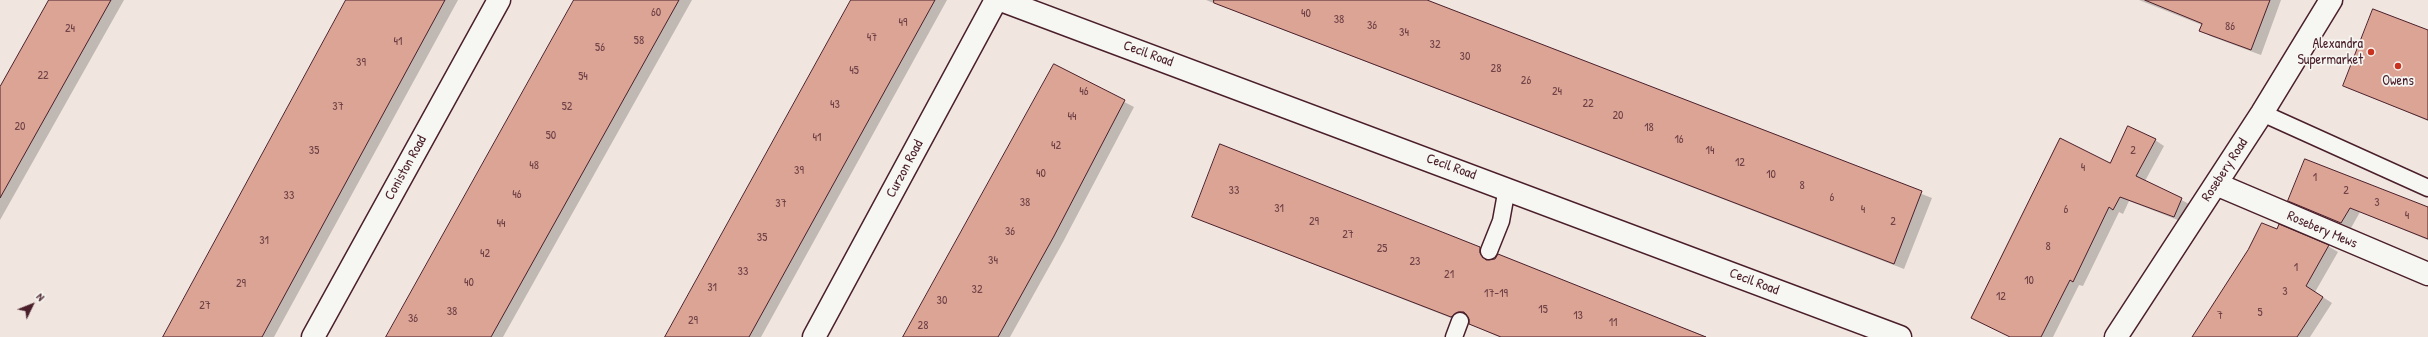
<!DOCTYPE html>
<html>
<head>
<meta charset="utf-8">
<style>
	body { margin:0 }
	#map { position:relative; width:2428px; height:337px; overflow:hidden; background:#f1e6df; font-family:"Patrick Hand",sans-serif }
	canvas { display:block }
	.north { position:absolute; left:12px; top:285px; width:40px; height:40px; -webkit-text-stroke:3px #f6f6f2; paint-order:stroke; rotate:47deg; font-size:11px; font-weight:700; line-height:16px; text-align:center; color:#4a1f2b }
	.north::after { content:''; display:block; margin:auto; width:14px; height:18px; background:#4a1f2b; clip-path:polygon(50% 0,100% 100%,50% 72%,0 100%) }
</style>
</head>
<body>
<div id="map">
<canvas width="2428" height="337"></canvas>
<div class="north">N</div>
</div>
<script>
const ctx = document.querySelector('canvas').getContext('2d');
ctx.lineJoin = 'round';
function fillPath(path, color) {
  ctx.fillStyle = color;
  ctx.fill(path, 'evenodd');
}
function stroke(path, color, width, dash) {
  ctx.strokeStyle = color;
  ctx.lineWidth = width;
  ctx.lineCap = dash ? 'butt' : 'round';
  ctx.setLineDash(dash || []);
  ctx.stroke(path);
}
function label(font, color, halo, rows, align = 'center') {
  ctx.font = font + ' "Patrick Hand",sans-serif';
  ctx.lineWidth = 3.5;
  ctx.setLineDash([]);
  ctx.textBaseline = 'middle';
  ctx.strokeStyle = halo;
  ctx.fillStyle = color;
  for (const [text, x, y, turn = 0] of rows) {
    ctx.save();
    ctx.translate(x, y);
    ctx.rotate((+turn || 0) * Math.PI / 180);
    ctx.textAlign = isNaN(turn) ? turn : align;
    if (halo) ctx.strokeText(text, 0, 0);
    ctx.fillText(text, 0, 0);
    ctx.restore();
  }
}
fillPath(new Path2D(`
	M49,0H124L0,220V87Z
	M347,0H458L274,337H164Z
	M575,0H692L503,337H387Z
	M852,0H947L761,337H667Z
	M1206,0H1423L1932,198L1904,269Z
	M2139,0H2281L2261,55L2210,36L2200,30L2202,25Z
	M2428,31V121L2345,85Z
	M1054,66L1134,107L1063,242L1010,337H905Z
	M2155,140L2164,146L2145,181L2191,205L2183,222L2129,201L2123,214L2119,212L2083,286L2079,285L2053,337H2010L2111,164Z
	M2289,201L2428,210V240L2360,212L2351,228Z
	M1193,217L1480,248L1490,254V260H1495L1498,255L1707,337H1499L1470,324L1468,317L1461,322Z
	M2278,230L2328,246L2338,252L2315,292L2332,303L2310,337H2194Z`), '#0003');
const building = new Path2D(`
	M49,0H111L0,198V87Z
	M346,0H445L262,337H163Z
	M574,0H679L491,337H386Z
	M851,0H935L749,337H665Z
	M1214,0H1427L1922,191L1894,264L1214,3Z
	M2145,0H2270L2251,50L2199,31L2202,24Z
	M2373,9L2428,30V120L2343,86Z
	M1054,64L1125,100L1054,236L998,337H903Z
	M2128,126L2156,139L2136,176L2182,198L2174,217L2120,197L2113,210L2109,207L2073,282L2070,280L2041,337H2010L1971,318L2060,138L2110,163Z
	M1220,144L1480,247V253L1486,260L1495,259L1498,254L1706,337H1501L1469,324V319L1464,312H1458L1451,317L1192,217Z
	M2305,159L2428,207V239L2350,208L2341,223L2288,201Z
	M2262,223L2277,229L2279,224L2329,245L2306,286L2323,297L2297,337H2192L2248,250Z`);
fillPath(building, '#dca495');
stroke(building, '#4a1f2b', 1);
const service = new Path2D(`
	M2262,113L2428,188
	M1489,251L1501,221L1507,188
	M1454,337L1460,321`);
const minor = new Path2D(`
	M1001,0L1900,337
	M2216,184L2428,274
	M313,337L499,0
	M814,337L996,0
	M2116,337L2262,113L2331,0`);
stroke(service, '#4a1f2b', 19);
stroke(minor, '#4a1f2b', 25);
stroke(service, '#f6f6f2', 16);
stroke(minor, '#f6f6f2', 22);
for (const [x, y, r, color] of [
	[2371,52,4,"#c8321e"],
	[2398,66,4,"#c8321e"]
]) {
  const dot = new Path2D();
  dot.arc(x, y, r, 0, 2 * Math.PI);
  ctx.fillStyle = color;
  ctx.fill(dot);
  stroke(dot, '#f6f6f2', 1.5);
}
label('12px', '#6e4046', null, [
	["60",656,13],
	["40",1306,14],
	["38",1339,20],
	["49",903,23],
	["36",1372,26],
	["86",2230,27],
	["24",70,29],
	["34",1404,33],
	["47",872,38],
	["58",639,41],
	["41",398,42],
	["32",1435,45],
	["56",600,48],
	["30",1465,57],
	["39",361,63],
	["28",1496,69],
	["45",854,71],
	["22",43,76],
	["54",583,77],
	["26",1526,81],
	["46",1084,92],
	["24",1557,92],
	["22",1588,104],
	["43",835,105],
	["37",338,107],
	["52",567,107],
	["20",1618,116],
	["44",1072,117],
	["20",20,127],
	["18",1649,128],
	["50",551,136],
	["41",817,138],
	["16",1679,140],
	["42",1056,146],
	["35",314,151],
	["14",1710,151],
	["2",2133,151],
	["12",1740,163],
	["48",534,166],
	["4",2083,168],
	["39",799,171],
	["40",1041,174],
	["10",1771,175],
	["1",2315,178],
	["8",1802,186],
	["33",1234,191],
	["2",2346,191],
	["46",517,195],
	["33",289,196],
	["6",1832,198],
	["38",1025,203],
	["3",2377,203],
	["37",781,204],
	["31",1279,209],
	["4",1863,210],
	["6",2066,210],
	["4",2407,216],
	["29",1314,222],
	["2",1893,222],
	["44",501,224],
	["36",1010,232],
	["27",1348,235],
	["35",762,238],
	["31",264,241],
	["8",2048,247],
	["25",1382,249],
	["42",485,254],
	["34",993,261],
	["23",1415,262],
	["1",2296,268],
	["33",743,272],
	["21",1449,275],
	["10",2029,281],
	["40",469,283],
	["29",241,284],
	["31",712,288],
	["32",977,290],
	["3",2285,292],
	["17-19",1496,294],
	["12",2001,297],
	["30",942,301],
	["27",205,306],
	["15",1543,310],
	["38",452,312],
	["5",2260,313],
	["13",1578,316],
	["7",2220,316],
	["36",413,319],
	["29",693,321],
	["11",1613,323],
	["28",923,326]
]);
label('14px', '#4a1f2b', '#f6f6f2', [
	["Alexandra",2363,44],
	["Supermarket",2363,60],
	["Owens",2398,81,"center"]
], 'right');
label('14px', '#4a1f2b', '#f6f6f2', [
	["Cecil Road",1148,54,20],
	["Cecil Road",1451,167,20],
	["Coniston Road",406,168,-61],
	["Curzon Road",905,169,-62],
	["Rosebery Road",2225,170,-57],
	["Rosebery Mews",2322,230,23],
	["Cecil Road",1754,282,21]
]);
</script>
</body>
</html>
